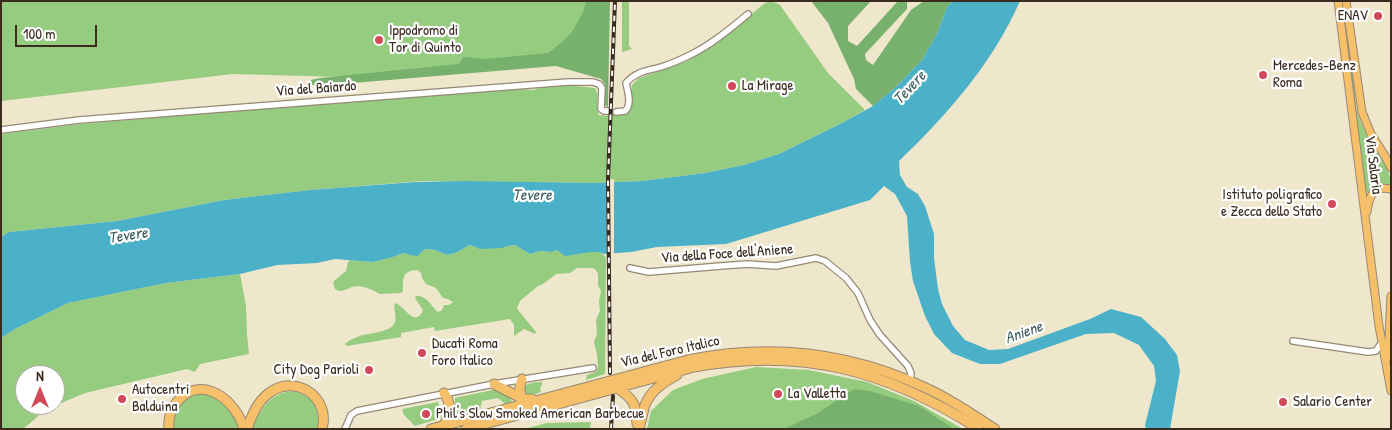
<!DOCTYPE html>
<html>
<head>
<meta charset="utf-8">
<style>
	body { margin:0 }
	#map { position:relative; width:1392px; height:430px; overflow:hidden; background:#efe7cc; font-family:"Patrick Hand",sans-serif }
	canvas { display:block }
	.frame { position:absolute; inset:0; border:2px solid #3b2a1e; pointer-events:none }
	.north { position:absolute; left:15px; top:365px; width:50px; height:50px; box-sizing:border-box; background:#fff; border:1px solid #b1aaa5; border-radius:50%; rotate:0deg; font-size:14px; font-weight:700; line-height:20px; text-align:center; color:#3b2a1e }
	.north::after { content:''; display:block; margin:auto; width:18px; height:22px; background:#d1495b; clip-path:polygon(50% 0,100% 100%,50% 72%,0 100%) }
	.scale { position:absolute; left:15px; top:25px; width:82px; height:22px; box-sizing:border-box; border:2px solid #3b2a1e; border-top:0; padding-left:6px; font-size:15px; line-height:18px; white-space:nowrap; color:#3b2a1e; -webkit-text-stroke:4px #fff; paint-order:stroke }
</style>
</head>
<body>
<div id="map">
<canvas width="1392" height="430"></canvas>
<div class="frame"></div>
<div class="north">N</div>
<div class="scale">100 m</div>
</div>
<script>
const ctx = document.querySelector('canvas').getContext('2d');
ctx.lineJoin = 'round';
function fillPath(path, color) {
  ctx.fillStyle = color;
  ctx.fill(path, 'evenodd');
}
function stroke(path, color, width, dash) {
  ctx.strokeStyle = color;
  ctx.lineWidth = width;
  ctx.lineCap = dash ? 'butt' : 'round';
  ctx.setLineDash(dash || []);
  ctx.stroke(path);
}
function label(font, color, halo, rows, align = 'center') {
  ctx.font = font + ' "Patrick Hand",sans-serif';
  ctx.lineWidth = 4.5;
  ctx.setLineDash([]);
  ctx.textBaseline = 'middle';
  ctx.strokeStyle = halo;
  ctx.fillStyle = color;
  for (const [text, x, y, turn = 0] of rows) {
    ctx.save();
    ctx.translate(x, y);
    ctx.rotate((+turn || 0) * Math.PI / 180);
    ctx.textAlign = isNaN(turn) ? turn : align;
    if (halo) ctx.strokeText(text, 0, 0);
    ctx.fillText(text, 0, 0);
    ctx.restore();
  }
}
fillPath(new Path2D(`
	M1,1H605L600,59L342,77L233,74L1,101Z
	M622,1H629V46L632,49L622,52Z
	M771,1L780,5L828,73L865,110L842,123L779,154L744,165L705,173L642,181L596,183L422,181L310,190L224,200L117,221L9,232L1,237V134L81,124L376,99L520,89L534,90L541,87L566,85L595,88C600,96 595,106 599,115C610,116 619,116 629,112L632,85L639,78L685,62L712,46L765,3Z
	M1341,1H1344L1357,112C1361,123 1365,132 1371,142C1378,155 1391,169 1391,185C1379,183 1373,187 1365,195Z
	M470,245L477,248H503L507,246L515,245L530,254L540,251L552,252L557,250C560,252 563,254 568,255C580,256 598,245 606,258L605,374L586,380L587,375L596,372L598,368L597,354L594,342L597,334L596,320L600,311L599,301L601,291L598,285V274L596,270L593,268H577L570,273L556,274L543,284L538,286L520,301L517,308L518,310L536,332L535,334L524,329L514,336V325L510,319L435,331L434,327L401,333V337L347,346L345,344C350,339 357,337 363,335C371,333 392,332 395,322C397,315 393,309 395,303C405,306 415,329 423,310L415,298L416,296C427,295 431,306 438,312L442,310L444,305H449L453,302L448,299L443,298L436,288L426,284L422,278L421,273L418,270C402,271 403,277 403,291L401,293L380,294C373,290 362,284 352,287C347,289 344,291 339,291L335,289L333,282L346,271L348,262L350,260L373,262L393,257L403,253L410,255L421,252L425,249L435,250L447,255L455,253Z
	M240,274L246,306L247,334L249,354L200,364L195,372L187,369L85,393L45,410L28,425L22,429H1V338L15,329L68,303L166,283ZM25,375H55V405H25Z
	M756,367L809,370L867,382L914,401L963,429H647L651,411L673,390L702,379Z
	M542,382V385L540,388L541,392C535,394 529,397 524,393L523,387C528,383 535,382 542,382Z
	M497,389L509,396L512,402L505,404L498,398L482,401L480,410L454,417L455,407V398Z
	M293,391C314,397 321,407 317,429H252C259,410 271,392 293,391Z
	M205,392L223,399L238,420L239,429H173C170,417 178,403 188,396C193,394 200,393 205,392Z
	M438,402L442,413L441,418L415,426L404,415L402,409Z
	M591,422L590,429H524L547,423Z`), '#95cc7f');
fillPath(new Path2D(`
	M586,1H610L608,107L604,105L605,84L601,79L556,66L317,86L309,84L311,80L320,78L459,64L463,57L486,59L548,53L561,43L572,32L583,12Z
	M811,1H871L848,26V41L857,46L898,1H907V9L865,54L866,60L873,65L911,10L924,1H953L947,7L937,34L922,60L897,86L873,106L856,89L854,79L828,23Z
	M854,389L870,391L919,406L954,429H784L818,413Z`), '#78b06e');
fillPath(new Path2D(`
	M953,1H1020C993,63 947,115 899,161L900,175L907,187L918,194L925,206L934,234V258L938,289L942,304L953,326L965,340L989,350L1008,349L1090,319L1111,309L1141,317L1165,339L1177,355L1180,371L1170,429H1146L1145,425L1156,381L1154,366L1139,345L1114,333L1086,334L1000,364H980L952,353L934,334L925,316L913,281L910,262L907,216L895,194L884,186L870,200L726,244L657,247L631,252L604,254L599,252H591L565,256L557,250L552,252L540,251L530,254L515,245L507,246L503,248L480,249L470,245L455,253L447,255L435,250L425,249L417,256L410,255L403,253L393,257L373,262L335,259L317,263L277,265L240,274L166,283L68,303L15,329L1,338V237L9,232L117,221L224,200L310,190L415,182L464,181L596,183L642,181L705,173L744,165L779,154L842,123L873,106L897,86L922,60L937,34L947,7Z`), '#4ab1c9');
fillPath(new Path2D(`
	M614,179V256H607L606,180Z`), '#efe7cc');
const minor = new Path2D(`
	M616,112L625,111C632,105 628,92 626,83C637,70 649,71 664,66C673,63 682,59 690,55C711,45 730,29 748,14
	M1,130L79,120L568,82H593L599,84L602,88L601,109L604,111H608
	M630,268L649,272L721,266L747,264L776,266L816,258L825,261L846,278L858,293L870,320L880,335L908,366L911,373L910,381
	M1293,341L1368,352L1376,351L1382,342
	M345,429L351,415L357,411L494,384L593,368`);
const major = new Path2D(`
	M1338,1L1379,326L1391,391
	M1346,1L1362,112L1371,134L1385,156L1391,168
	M1367,212C1369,196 1373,185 1391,189
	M1388,358L1391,296`);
const highway = new Path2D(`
	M522,379C519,387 519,392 523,399
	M494,384L523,399H532
	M617,388C634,399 636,404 637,424
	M444,393C452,404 451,414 444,425
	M169,429C168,419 170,411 176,403C201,372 236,400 244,429
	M247,429C252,415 257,402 269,393C295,373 331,397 322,429
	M431,429L688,360C771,343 850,352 926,388C951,399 973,415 995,429
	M466,429L694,367C802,347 888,371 979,429
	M639,429C641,421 643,413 645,405C651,390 664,382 677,375`);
stroke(minor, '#958875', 8);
stroke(major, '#958875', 9);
stroke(highway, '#958875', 11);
stroke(minor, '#fff', 5.5);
stroke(major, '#f6c06b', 7);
stroke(highway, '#f6c06b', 9);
const rail = new Path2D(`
	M610,373L608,179L615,1
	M611,429L613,396`);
stroke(rail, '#3b2a1e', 4);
stroke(rail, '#fff', 2, [5.5]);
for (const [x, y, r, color] of [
	[1378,16,5,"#d1495b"],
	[379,40,5,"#d1495b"],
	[1263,75,5,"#d1495b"],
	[732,86,5,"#d1495b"],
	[1332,204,5,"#d1495b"],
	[422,353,5,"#d1495b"],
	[369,370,5,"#d1495b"],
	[778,394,5,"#d1495b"],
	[122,399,5,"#d1495b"],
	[1283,402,5,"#d1495b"],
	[426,414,5,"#d1495b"]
]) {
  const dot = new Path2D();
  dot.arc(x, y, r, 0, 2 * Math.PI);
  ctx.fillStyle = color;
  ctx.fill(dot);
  stroke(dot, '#fff', 2);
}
label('15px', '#3b2a1e', '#fff', [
	["ENAV",1368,16,"right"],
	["Ippodromo di",389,31],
	["Tor di Quinto",389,48],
	["Mercedes-Benz",1273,66],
	["Roma",1273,83],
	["La Mirage",742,86],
	["Istituto poligrafico",1322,195,"right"],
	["e Zecca dello Stato",1322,212,"right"],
	["Ducati Roma",432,344],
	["Foro Italico",432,361],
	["City Dog Parioli",359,370,"right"],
	["Autocentri",132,390],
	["Balduina",132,407],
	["La Valletta",788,394],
	["Salario Center",1293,402],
	["Phil's Slow Smoked American Barbecue",436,414]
], 'left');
label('15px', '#3b2a1e', '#fff', [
	["Via del Baiardo",316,89,-4],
	["Via Salaria",1373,165,83],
	["Via della Foce dell'Aniene",727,254,-4],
	["Via del Foro Italico",670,352,-13]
]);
label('italic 16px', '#416062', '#fff', [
	["Tevere",910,88,-47],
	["Tevere",532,196],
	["Tevere",128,236,-9],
	["Aniene",1024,333,-20]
]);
</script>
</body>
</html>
